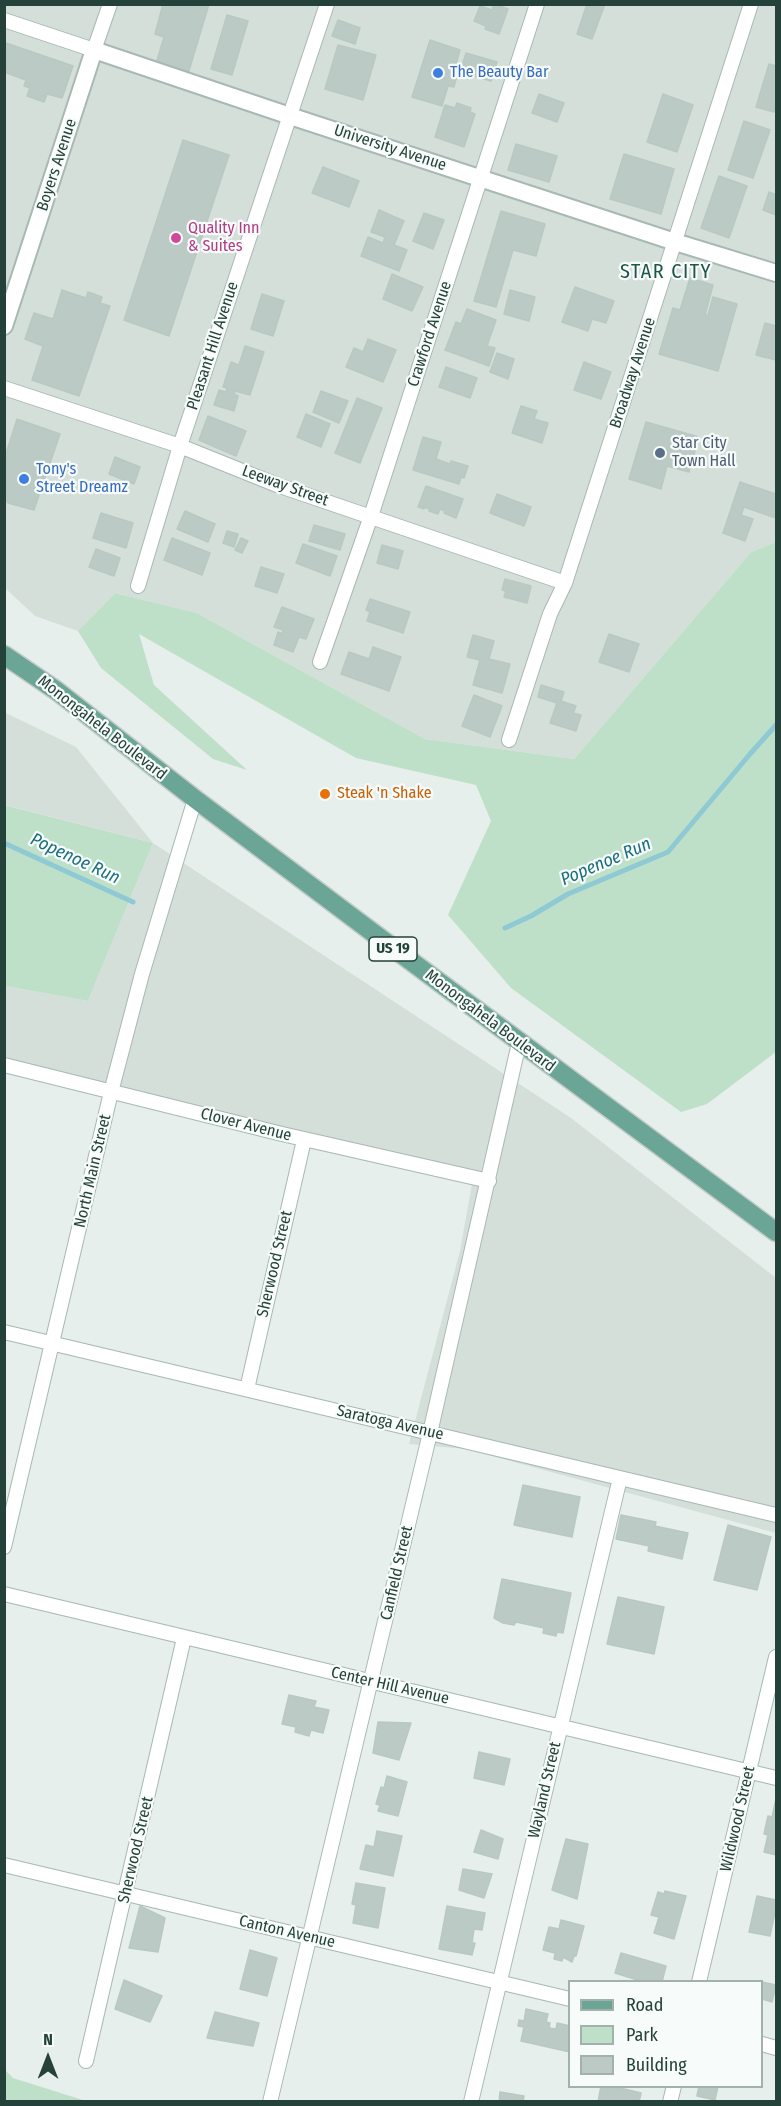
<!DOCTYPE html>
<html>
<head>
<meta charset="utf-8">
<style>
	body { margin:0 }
	#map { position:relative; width:781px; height:2106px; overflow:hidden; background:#e6efeb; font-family:"Fira Sans Condensed",sans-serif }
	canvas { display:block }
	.frame { position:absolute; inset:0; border:6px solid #24423a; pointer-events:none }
	.legend { position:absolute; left:568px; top:1980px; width:195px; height:108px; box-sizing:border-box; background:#f7fbf9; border:2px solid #a3b1ad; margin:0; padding:8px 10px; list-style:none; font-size:18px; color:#24423a }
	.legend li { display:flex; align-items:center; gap:12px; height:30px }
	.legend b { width:30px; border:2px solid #a3b1ad }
	.north { position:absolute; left:18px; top:2028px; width:60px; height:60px; -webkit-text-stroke:4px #f7fbf9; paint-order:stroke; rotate:0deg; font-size:16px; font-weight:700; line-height:24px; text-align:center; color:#24423a }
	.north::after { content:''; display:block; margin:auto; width:21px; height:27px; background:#24423a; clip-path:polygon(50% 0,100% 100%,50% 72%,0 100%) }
</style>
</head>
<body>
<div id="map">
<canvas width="781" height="2106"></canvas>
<div class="frame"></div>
<ul class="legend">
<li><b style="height:8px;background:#6aa596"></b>Road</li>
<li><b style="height:16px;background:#bfe0c8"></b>Park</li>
<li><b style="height:16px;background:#bbcac4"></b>Building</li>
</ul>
<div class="north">N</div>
</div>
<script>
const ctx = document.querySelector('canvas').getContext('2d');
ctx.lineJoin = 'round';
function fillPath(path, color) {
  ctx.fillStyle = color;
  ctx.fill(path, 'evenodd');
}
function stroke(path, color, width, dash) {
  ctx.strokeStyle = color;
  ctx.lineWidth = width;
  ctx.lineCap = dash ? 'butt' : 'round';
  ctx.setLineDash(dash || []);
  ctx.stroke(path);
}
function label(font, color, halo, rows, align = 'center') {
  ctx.font = font + ' "Fira Sans Condensed",sans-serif';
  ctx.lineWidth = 4.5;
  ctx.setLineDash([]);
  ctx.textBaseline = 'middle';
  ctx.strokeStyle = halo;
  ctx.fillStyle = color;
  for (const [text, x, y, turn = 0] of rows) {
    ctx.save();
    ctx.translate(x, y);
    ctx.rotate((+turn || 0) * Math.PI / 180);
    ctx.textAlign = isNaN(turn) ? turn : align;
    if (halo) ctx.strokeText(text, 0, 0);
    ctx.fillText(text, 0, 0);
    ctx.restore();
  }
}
fillPath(new Path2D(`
	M4,5H776V542L751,552L574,759L425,739L197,613L115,593L78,631L35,616L5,588Z
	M4,712L76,747L153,843L571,1118L776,1278V1533L466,1449L409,1444L460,1251L473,1178L5,1063V986L88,1001L153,843L5,805Z`), '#d4dfda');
fillPath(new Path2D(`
	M776,542V1052L707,1104L681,1112L511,988L448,915L491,821L476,785L356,758L139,634L154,685L247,770L213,759L101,668L78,631L115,593L197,613L425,739L574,759L751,552Z
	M4,805L153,843L88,1001L5,986Z
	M5,2070L13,2078L86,2101H5Z`), '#bfe0c8');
stroke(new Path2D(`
	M4,843L133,902
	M505,928L531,916L568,894L668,852L750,754L776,725`), '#8ec9d4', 5);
const building = new Path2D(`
	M163,4H209L188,74L156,64L164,37L155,34Z
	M494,4L508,9L499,34L485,29L486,26L474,21L480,6L492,10Z
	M587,4H605L592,39L577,34Z
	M227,15L248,21L232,75L211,69Z
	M338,20L360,28L355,44L332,36Z
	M430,40L460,50L454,71L457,75L454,87L448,86L442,106L412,97Z
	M6,43L73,66L62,98L47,94L44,102L27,96L30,88L24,86L26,80L4,72Z
	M338,45L376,55L363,100L325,89Z
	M466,53L497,62L491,81L460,72Z
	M769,64L776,66V105L774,112L756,107Z
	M539,94L564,103L557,122L532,113Z
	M663,94L693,105L677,152L647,142Z
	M457,103L471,108L470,112L475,114L464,147L435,137L445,105L455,108Z
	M744,121L770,130L753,178L728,170Z
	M183,140L229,155L169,336L124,320Z
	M516,144L557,156L549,182L508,170Z
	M624,154L674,169L661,214L610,199Z
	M323,167L359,181L349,207L312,193Z
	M719,176L747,186L729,238L701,228Z
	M769,192L776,195V215L763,210Z
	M379,210L404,221L394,245L407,250L399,271L361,256L368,237L383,243L385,237L371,232Z
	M501,211L545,224L536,256L513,250L496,307L474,301Z
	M424,213L444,220L433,249L413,241Z
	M392,274L423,287L412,311L383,299Z
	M690,278L713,285L705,315H708L713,297L737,304L718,371L659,354L673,308L680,310Z
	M575,287L614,301L606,323L592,319L588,331L562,322Z
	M62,290L86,298L88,292L102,297L100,303L110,306L79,396L32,380L43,346L25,339L34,313L53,319Z
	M510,290L535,297L529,321L504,314Z
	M262,294L284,301L273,336L251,329Z
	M467,309L496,320L487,346L495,348L489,366L445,350L456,322L461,324Z
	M765,323L776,326V360L756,355Z
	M368,339L396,350L383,382L346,367L354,348L363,352Z
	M245,346L264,352L250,395L235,391L234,394L238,396L234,411L214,405L219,390L226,392L227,388L223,387L231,362L239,365Z
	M497,353L514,359L508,379L490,372Z
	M584,362L611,372L601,399L574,390Z
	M446,367L477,378L470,398L439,387Z
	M321,391L348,401L339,423L313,412Z
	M357,398L382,408L360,463L335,453Z
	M521,406L537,411L534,419L548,423L542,443L512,433Z
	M306,414L330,424L321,447L297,437Z
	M208,416L246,431L236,456L199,440Z
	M17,419L60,434L34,510L8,503L4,498V460Z
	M646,422L699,437L689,472L667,466L661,489L629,479Z
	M423,437L441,442L436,459L450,464L451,461L468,466L464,478L461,477L459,484L413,470Z
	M115,457L140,467L134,484L109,474Z
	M740,482L776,494V518L744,507L741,515L753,519L745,541L723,533Z
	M426,486L463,499L456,518L444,513L445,511L440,509L438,514L429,511L430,509L424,507V509L418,507Z
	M497,494L531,507L524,526L490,513Z
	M185,511L215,524L208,542L177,529Z
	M101,513L133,523L126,548L93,538Z
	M314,525L345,534L340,550L309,541Z
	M227,531L238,534L234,547L223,543Z
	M172,538L210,553L202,575L164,560Z
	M241,538L248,541L242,553L235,550Z
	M303,544L337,556L330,576L296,563Z
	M382,545L403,551L398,569L377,563Z
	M96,549L120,558L114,576L89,567Z
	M261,567L284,574L277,593L255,586Z
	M505,579L531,586L527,603L504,597L506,591L502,590Z
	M370,599L410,612L403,633L367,621L370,612L366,610Z
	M282,607L314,619L306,639L299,637L293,652L274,645L278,632L282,634L283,630L274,627Z
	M609,634L639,644L629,672L599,662Z
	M473,635L494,641L489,659L510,664L502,693L473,685L480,660L467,657Z
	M373,647L401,657L389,691L341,674L349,652L369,659Z
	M541,685L564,692L561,701L576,706L573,713L581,715L576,731L550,723L557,703L538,697Z
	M474,695L502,706L490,737L462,726Z
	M523,1485L580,1497L572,1537L514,1525Z
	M621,1515L656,1522L655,1526L688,1533L682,1559L648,1551L649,1546L616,1539Z
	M728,1525L771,1537L757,1590L714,1580Z
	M502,1579L571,1593L563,1633L557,1632L556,1636L543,1633L544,1628L516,1622L514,1625L503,1623L494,1618Z
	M618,1597L664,1607L654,1654L607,1644Z
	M289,1695L316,1701L314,1707L329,1710L323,1733L311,1730L309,1736L295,1732L296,1727L282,1724Z
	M378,1722L411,1723L399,1760L373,1753Z
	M479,1752L510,1759L504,1785L474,1778Z
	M387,1776L407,1782L398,1816L378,1811L380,1805L376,1804L381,1787L384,1788Z
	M776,1799V1855L764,1852L768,1835L764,1834L768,1816L772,1817Z
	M481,1830L503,1839L498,1859L474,1852Z
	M377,1831L402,1836L393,1876L360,1869L366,1845L374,1847Z
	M566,1839L588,1844L577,1899L552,1890Z
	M463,1869L492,1874L484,1898L459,1890Z
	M356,1883L385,1888L378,1928L353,1923L356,1905L352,1904Z
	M665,1891L686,1896L674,1939L654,1933L659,1917L651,1915L658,1892L664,1894Z
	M757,1896L776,1900V1912H775L770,1936L749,1932Z
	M140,1906L165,1918L158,1952L129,1948Z
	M447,1906L485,1913L482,1930L474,1929L472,1943H475L472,1955L439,1949Z
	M561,1920L584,1926L576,1956H574L572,1962L563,1957L562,1961L554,1959L555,1953L543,1950L549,1927L559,1929Z
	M250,1950L277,1958L267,1996L240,1989Z
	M621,1953L666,1966L662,1982H644L615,1973Z
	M124,1980L162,1996L150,2022L115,2009Z
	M762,1982L776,1985L772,2002L762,1999Z
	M526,2009L548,2014L546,2022L550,2023L549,2028L556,2029L557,2023L570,2026V2052L521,2041L524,2027L518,2026L519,2020L524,2021Z
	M215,2012L259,2023L253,2046L207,2038Z
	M601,2086H612L641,2093L639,2102H598Z
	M699,2086H718L715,2100L697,2096Z
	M500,2092L524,2096L523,2102H499Z`);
fillPath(building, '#bbcac4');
stroke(building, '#b8c9c2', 1.5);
const minor = new Path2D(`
	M4,20L94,50L110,4
	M4,388L180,446L277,485L565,583
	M138,586L180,446L327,4
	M320,662L371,516L537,4
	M509,740L550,614L565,583L751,4
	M4,1065L282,1134L489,1181
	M4,1332L776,1515
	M247,1389L304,1140
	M4,1547L111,1092L142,974L195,799
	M4,1594L776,1778
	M4,1865L570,1999
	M699,1982L776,1657
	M762,2044L776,2048
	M86,2061L184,1638
	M270,2102L430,1433L519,1043
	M471,2102L620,1478
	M670,2102L674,2086`);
const tertiary = new Path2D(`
	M4,326L94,50L290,116L675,242L776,273`);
const primary = new Path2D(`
	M4,655L57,691L195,799L404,956L776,1232`);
stroke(minor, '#a8b8b2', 16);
stroke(tertiary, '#a8b8b2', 20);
stroke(primary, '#c2cac8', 21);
stroke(minor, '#fff', 14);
stroke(tertiary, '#fff', 16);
stroke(primary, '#6aa596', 18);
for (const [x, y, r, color] of [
	[438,73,6,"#3f7fe0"],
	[176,238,6,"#d1479c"],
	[660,453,6,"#5c6f8a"],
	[24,479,6,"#3f7fe0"],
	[325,794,6,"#e8710a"]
]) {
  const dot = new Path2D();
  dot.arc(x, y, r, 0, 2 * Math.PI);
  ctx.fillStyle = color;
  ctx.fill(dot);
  stroke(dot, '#f7fbf9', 2);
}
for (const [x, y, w] of [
	[393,949,48]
]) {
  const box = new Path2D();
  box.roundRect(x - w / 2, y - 12, w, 24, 4.5);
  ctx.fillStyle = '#f7fbf9';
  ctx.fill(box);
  stroke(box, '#24423a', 1.5);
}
label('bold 15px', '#24423a', null, [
	["US 19",393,949]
]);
label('16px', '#366cbe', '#f7fbf9', [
	["The Beauty Bar",450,73],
	["Tony's",36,470],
	["Street Dreamz",36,488]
], 'left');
label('16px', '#24423a', '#f7fbf9', [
	["University Avenue",390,148,18],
	["Boyers Avenue",57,165,-72],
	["Crawford Avenue",430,334,-72],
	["Pleasant Hill Avenue",213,346,-72],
	["Broadway Avenue",633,373,-72],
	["Leeway Street",285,486,20],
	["Monongahela Boulevard",102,728,38],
	["Monongahela Boulevard",490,1021,37],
	["Clover Avenue",246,1125,14],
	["North Main Street",93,1171,-77],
	["Sherwood Street",275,1264,-77],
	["Saratoga Avenue",390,1423,13],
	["Canfield Street",397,1573,-77],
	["Center Hill Avenue",390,1686,13],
	["Wayland Street",545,1790,-77],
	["Wildwood Street",738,1819,-77],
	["Sherwood Street",136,1850,-77],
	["Canton Avenue",287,1932,13]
]);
label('16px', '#b23c85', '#f7fbf9', [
	["Quality Inn",188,229],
	["& Suites",188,247]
], 'left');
label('16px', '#4e5e75', '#f7fbf9', [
	["Star City",672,444],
	["Town Hall",672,462]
], 'left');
label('16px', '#c56008', '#f7fbf9', [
	["Steak 'n Shake",337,794]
], 'left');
label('italic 18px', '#1c6f80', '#f7fbf9', [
	["Popenoe Run",75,859,25],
	["Popenoe Run",606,862,-23]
]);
ctx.letterSpacing = '1.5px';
label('20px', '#1f5548', '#f7fbf9', [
	["STAR CITY",666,272]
]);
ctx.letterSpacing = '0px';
</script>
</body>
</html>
